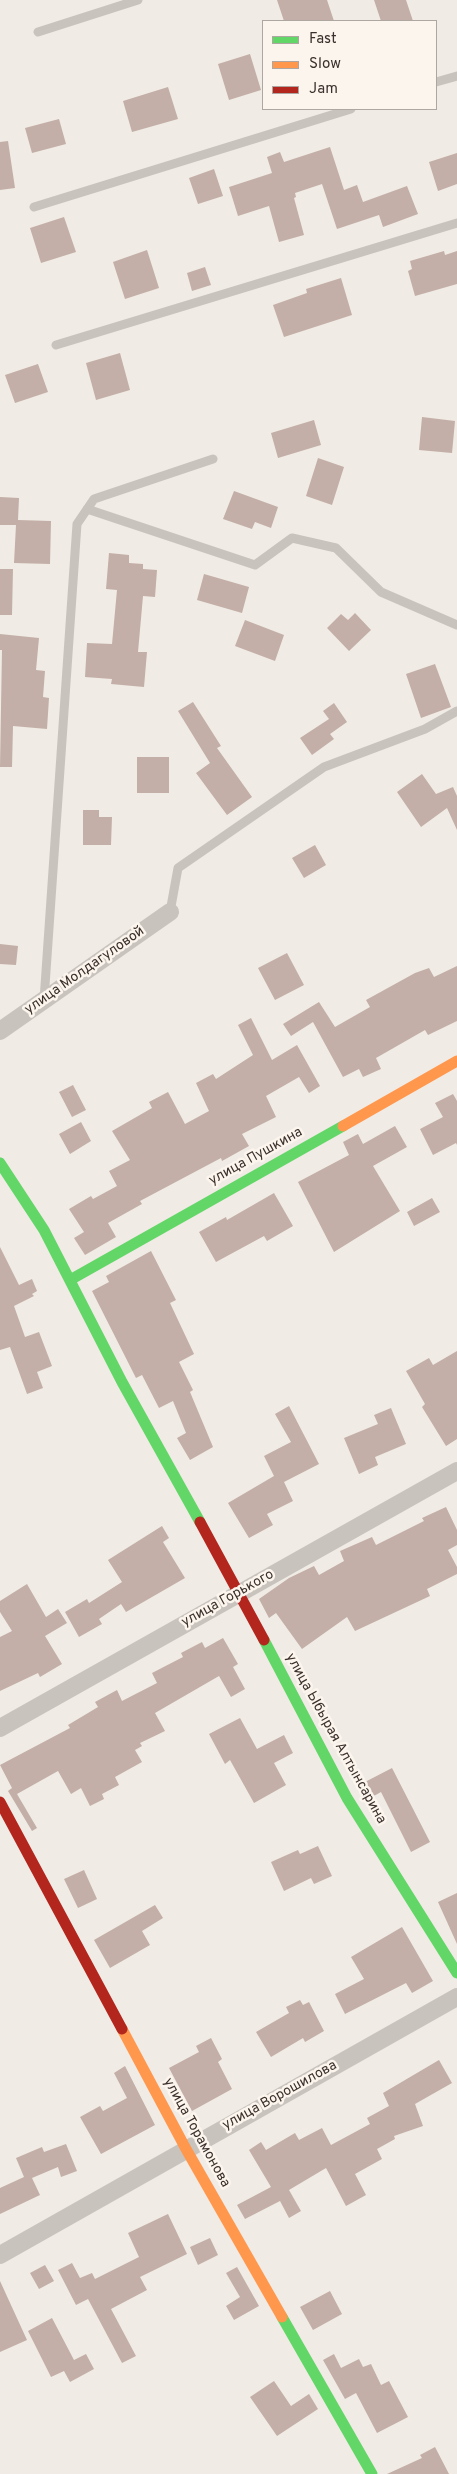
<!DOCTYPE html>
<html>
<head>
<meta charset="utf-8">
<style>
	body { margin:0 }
	#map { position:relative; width:457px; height:2474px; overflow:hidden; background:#f0ebe5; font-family:Overpass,sans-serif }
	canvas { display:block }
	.legend { position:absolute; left:262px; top:20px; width:175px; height:90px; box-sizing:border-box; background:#fbf5ee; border:1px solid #aea6a0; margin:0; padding:6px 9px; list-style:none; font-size:15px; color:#3b302b }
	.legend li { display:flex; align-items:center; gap:10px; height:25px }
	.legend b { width:25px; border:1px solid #aea6a0 }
</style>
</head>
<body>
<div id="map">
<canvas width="457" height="2474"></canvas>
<ul class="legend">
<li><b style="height:6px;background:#63d668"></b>Fast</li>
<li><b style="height:6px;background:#ff974d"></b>Slow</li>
<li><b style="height:6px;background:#b3261e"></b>Jam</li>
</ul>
</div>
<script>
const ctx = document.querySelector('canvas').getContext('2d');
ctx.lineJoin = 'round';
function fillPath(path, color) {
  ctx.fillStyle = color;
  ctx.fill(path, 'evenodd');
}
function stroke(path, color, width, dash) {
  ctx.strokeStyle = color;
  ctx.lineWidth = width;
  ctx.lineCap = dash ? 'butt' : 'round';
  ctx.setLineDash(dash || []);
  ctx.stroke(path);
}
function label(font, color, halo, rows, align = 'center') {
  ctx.font = font + ' Overpass,sans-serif';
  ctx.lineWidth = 5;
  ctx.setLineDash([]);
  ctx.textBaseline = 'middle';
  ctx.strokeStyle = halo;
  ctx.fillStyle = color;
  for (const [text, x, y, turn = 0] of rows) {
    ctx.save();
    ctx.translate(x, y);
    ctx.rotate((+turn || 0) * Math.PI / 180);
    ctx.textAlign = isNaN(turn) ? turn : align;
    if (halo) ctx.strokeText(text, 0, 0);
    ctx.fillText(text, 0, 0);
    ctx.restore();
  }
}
fillPath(new Path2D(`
	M277,0H327L334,21H284Z
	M374,0H406L413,21H381Z
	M250,54L261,90L229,100L218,64Z
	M168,87L178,119L132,132L123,101Z
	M59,119L66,144L32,153L25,128Z
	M8,141L15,188L0,190V142Z
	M330,147L344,190L357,185L363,202L407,186L418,214L383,227L379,215L337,229L322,184L295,193L296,197L294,198L304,235L279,242L269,206L238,216L229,187L272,173L267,157L280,152L284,162Z
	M457,153V184L438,191L429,162Z
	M214,169L223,196L198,204L189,178Z
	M64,217L76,252L41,263L30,228Z
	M147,250L159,288L125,299L113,262Z
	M444,251L445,255L457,251V284L415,296L408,271L412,269L410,261Z
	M205,267L211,285L192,291L187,273Z
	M341,278L352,315L284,337L273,305L307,293L306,289Z
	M120,353L130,390L96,400L86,363Z
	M38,364L48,392L15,403L5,375Z
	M422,417L455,421L452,453L419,450Z
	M314,420L321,445L278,458L271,433Z
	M318,458L344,467L332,505L306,496Z
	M234,491L278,507L271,528L255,522L252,529L223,519Z
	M0,497L19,498L18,520L51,521L50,564L14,563L16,525H0Z
	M109,553L129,555V563L143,564V569L157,570L155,597L143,596L138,652H147L144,687L111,684L112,679L85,677L87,643L112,644L117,590L106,589Z
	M0,569H13L12,615H0Z
	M204,574L249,587L242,613L197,600Z
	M355,613L371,630L349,651L327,628L341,614L348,620Z
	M245,620L284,635L275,661L235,646Z
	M0,634L39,638L36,670L45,671L43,697L49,698L47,729L13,726L12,767H0L2,650H0Z
	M435,664L451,707L421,718L406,674Z
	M193,702L221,746L217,748L252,797L227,815L196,773L210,763L178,711Z
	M334,703L347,722L330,734L334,739L312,755L300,738L329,719L323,711Z
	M137,757H169V793H137Z
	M422,774L436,794L453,787L457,796V830L447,808L421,827L397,792Z
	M83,810H99V817H112L111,845H83Z
	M315,845L326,865L304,878L292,858Z
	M0,944L18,946L16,965L0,964Z
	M287,953L304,985L275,1000L258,968Z
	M457,966V1021L428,1035L425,1030L376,1058L381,1069L363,1077L359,1069L343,1077L313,1022L291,1036L283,1024L319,1002L335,1027L370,1007L366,1000L415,973L429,968L434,977Z
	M251,1018L272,1060L297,1045L320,1086L309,1093L299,1077L266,1096L276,1117L242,1134L249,1146L222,1161L221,1158L140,1201L142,1204L108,1223L116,1237L85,1255L74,1238L84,1232L69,1209L91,1196L93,1199L117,1186L109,1171L130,1160L112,1131L152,1108L149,1102L168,1092L185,1124L209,1111L196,1083L213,1074L216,1079L253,1055L238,1025Z
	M73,1085L86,1110L72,1117L59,1092Z
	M453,1094L457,1101V1145L456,1143L433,1155L420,1129L443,1117L435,1103Z
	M81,1122L91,1141L70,1154L59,1134Z
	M395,1126L407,1147L373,1166L400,1211L334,1252L298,1182L349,1155L343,1142L358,1134L363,1144Z
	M274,1193L293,1226L267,1241L264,1236L216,1262L199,1232L226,1217L227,1220Z
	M432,1198L440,1212L414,1226L407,1212Z
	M0,1247L19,1285L32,1279L37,1291L32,1294L34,1296L14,1306L25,1337L39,1332L52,1366L37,1372L43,1388L27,1394L10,1347L0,1350Z
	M151,1251L176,1300L170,1303L194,1354L179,1362L193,1390L190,1392L213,1447L190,1460L177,1438L186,1433L173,1401L159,1408L142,1375L136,1378L92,1291L109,1282L106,1276Z
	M457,1351V1439L446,1446L422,1407L425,1404L406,1371L429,1358L433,1365Z
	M289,1406L319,1464L284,1482L293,1501L267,1514L273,1525L249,1538L228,1503L274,1476L264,1456L291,1442L275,1414Z
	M391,1408L406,1444L375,1457L378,1465L359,1474L344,1438L378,1424L374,1415Z
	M446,1507L457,1530V1545L448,1550L457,1567V1574L427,1589L430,1596L355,1631L347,1617L302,1649L276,1613L269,1618L259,1599L289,1578L314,1566L319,1575L344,1561L340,1551L372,1537L376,1545L424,1521L422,1518Z
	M162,1526L169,1538L163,1542L185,1578L126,1612L121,1604L99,1619L102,1624L79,1637L65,1612L87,1599L89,1603L122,1582L108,1560Z
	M27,1584L46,1617L58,1609L67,1623L45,1636L62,1664L40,1677L38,1673L0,1691V1637L12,1631L0,1612V1601Z
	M223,1638L238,1664L233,1667L245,1689L231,1697L219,1676L155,1713L165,1731L140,1743L142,1746L135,1750L142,1762L115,1777L119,1785L102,1794L104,1799L90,1806L81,1788L71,1794L58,1771L17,1794L37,1828L32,1831L8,1791L12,1788L0,1765L70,1728L68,1725L98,1707L95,1702L117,1690L122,1701L157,1683L152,1673L183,1657L181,1653L202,1642L205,1648Z
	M240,1718L257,1749L284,1735L293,1753L274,1763L286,1785L254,1803L230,1760L225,1764L209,1734Z
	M392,1768L430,1842L411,1852L381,1792L372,1797L365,1782Z
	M318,1846L332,1876L314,1884L311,1878L284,1891L271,1862L298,1850L300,1854Z
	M84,1870L97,1899L78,1908L64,1879Z
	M457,1893V1944L438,1902Z
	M155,1905L163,1918L142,1931L150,1945L110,1968L94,1940Z
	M402,1927L433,1981L412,1993L406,1983L345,2014L335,1994L364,1979L351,1957Z
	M300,2000L303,2005L309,2002L324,2031L305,2042L303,2038L271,2057L256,2032L289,2013L286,2007Z
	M211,2038L222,2059L218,2062L232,2089L192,2111L169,2068L199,2052L196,2046Z
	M439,2060L452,2083L415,2104L423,2126L394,2136L395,2139L377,2149L382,2159L355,2174L366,2195L346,2206L326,2168L289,2190L301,2211L289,2218L280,2201L245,2219L237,2205L271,2187L249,2150L261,2142L266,2150L295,2133L299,2140L322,2128L331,2145L370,2124L367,2118L389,2106L383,2093Z
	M125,2066L155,2125L101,2154L80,2117L100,2106L103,2111L127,2098L114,2073Z
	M66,2144L77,2171L61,2177L58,2167L32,2178L40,2195L0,2214V2188L24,2177L16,2158L42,2147L44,2152Z
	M168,2214L187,2254L140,2277L147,2290L111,2309L136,2356L122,2363L88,2299L76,2305L58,2270L72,2263L80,2278L92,2273L95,2279L139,2257L128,2233Z
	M210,2238L218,2255L198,2265L190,2247Z
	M45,2265L54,2281L39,2289L30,2273Z
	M237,2267L259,2306L234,2320L226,2306L240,2297L226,2273Z
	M0,2281L27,2340L0,2352Z
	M330,2291L342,2314L313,2330L300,2307Z
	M52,2318L74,2360L86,2354L94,2369L70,2382L64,2371L51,2377L28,2331Z
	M334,2354L341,2368L359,2359L363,2367L371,2364L381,2385L389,2381L408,2417L377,2433L356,2393L345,2399L323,2360Z
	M274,2381L291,2406L309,2394L318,2409L277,2436L250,2397Z
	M435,2447L449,2474H387L422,2458L420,2455Z`), '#c3afa7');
stroke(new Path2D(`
	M38,32L138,0
	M436,82L457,76
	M34,207L351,109
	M56,345L457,223
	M87,509L255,565L292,538L336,548L381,592L457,625
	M170,912L178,868L324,767L425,729L457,711
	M44,1000L77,524L94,499L213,459`), '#c9c3be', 9);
stroke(new Path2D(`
	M0,1031L170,912
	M0,1728L457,1471
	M0,2255L457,1997`), '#c9c3be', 18);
stroke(new Path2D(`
	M0,1163L44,1230L122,1382L200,1522
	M70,1280L343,1126
	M264,1640L347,1798L457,1973
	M282,2317L372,2474`), '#63d668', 11);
stroke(new Path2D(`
	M343,1126L457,1061
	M122,2029L186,2149L282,2317`), '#ff974d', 11);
stroke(new Path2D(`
	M200,1522L264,1640
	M0,1802L122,2029`), '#b3261e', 11);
label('14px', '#3b302b', '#fbf5ee', [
	["улица Молдагуловой",85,971,-35],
	["улица Пушкина",256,1157,-29],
	["улица Горького",228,1599,-29],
	["улица Ыбырая Алтынсарина",335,1739,61],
	["улица Ворошилова",280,2096,-29],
	["улица Торамонова",196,2133,61]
]);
</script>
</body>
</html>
